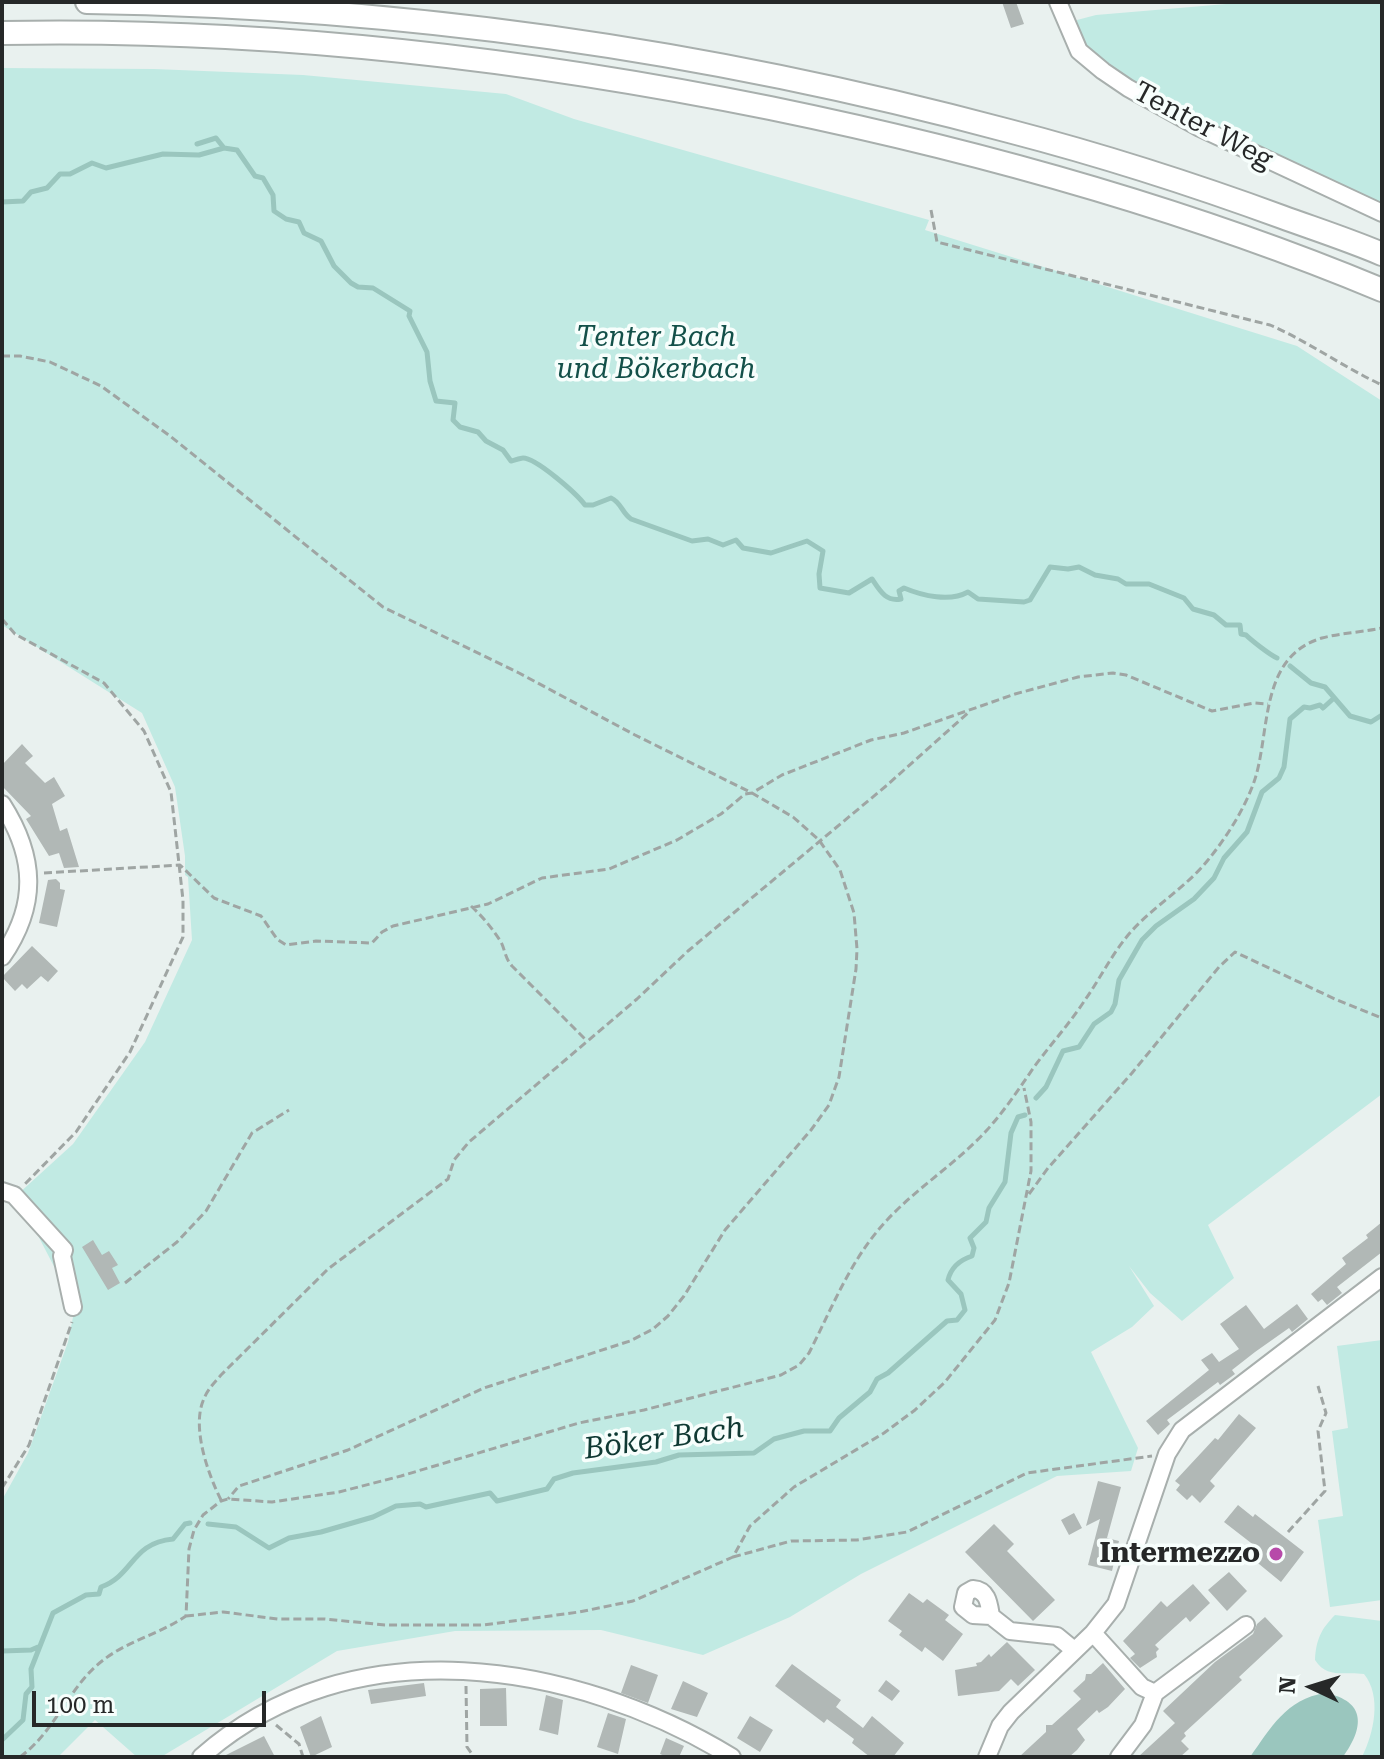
<!DOCTYPE html>
<html>
<head>
<meta charset="utf-8">
<style>
	body { margin:0 }
	#map { position:relative; width:1384px; height:1759px; overflow:hidden; background:#e9f1ef; font-family:"Roboto Serif",serif }
	canvas { display:block }
	.frame { position:absolute; inset:0; border:4px solid #262828; pointer-events:none }
	.north { position:absolute; left:1272px; top:1647px; width:80px; height:80px; -webkit-text-stroke:6px #f7fefc; paint-order:stroke; rotate:274deg; font-size:22px; font-weight:700; line-height:32px; text-align:center; color:#262828 }
	.north::after { content:''; display:block; margin:auto; width:28px; height:36px; background:#262828; clip-path:polygon(50% 0,100% 100%,50% 72%,0 100%) }
	.scale { position:absolute; left:32px; top:1691px; width:234px; height:36px; box-sizing:border-box; border:4px solid #262828; border-top:0; padding-left:10px; font-size:24px; line-height:28px; white-space:nowrap; color:#262828; -webkit-text-stroke:6px #f7fefc; paint-order:stroke }
</style>
</head>
<body>
<div id="map">
<canvas width="1384" height="1759"></canvas>
<div class="frame"></div>
<div class="north">N</div>
<div class="scale">100 m</div>
</div>
<script>
const ctx = document.querySelector('canvas').getContext('2d');
ctx.lineJoin = 'round';
function fillPath(path, color) {
  ctx.fillStyle = color;
  ctx.fill(path, 'evenodd');
}
function stroke(path, color, width, dash) {
  ctx.strokeStyle = color;
  ctx.lineWidth = width;
  ctx.lineCap = dash ? 'butt' : 'round';
  ctx.setLineDash(dash || []);
  ctx.stroke(path);
}
function label(font, color, halo, rows, align = 'center') {
  ctx.font = font + ' "Roboto Serif",serif';
  ctx.lineWidth = 7;
  ctx.setLineDash([]);
  ctx.textBaseline = 'middle';
  ctx.strokeStyle = halo;
  ctx.fillStyle = color;
  for (const [text, x, y, turn = 0] of rows) {
    ctx.save();
    ctx.translate(x, y);
    ctx.rotate((+turn || 0) * Math.PI / 180);
    ctx.textAlign = isNaN(turn) ? turn : align;
    if (halo) ctx.strokeText(text, 0, 0);
    ctx.fillText(text, 0, 0);
    ctx.restore();
  }
}
fillPath(new Path2D(`
	M1250,2H1382V203L1200,128L1079,51L1077,20L1096,15Z
	M2,68L154,69L303,75L506,94L574,119L929,220L925,230L1297,346L1382,401V1094L1208,1225L1234,1278L1182,1321L1150,1293L1129,1266L1154,1306L1132,1327L1091,1352L1138,1448L1131,1471L1057,1476L861,1574L790,1617L703,1655L601,1630L455,1631L337,1651L161,1757H137L95,1720L58,1757H2V1500L28,1453L68,1342L75,1307L17,1195L73,1144L145,1042L192,940L188,877L185,875V856L175,787L142,713L2,625Z
	M1382,1340V1600L1330,1607L1318,1520L1343,1516L1332,1431L1348,1428L1337,1346Z
	M1335,1615L1382,1621V1757H1362C1374,1733 1382,1696 1364,1674C1344,1671 1327,1679 1315,1660C1316,1640 1321,1629 1335,1615Z`), '#c1eae3');
fillPath(new Path2D(`
	M1325,1693C1367,1701 1364,1728 1343,1757H1250C1271,1728 1286,1699 1325,1693Z`), '#9ac6be');
stroke(new Path2D(`
	M197,144L216,138L224,148
	M2,202L23,201L31,192L47,188L60,174H70L92,163L106,168L163,154L199,155L224,148L237,150L255,176L263,178L273,195L274,211L286,219L299,222L304,233L321,241L334,266L351,283L358,287L373,288L410,311L409,316L427,352L430,381L436,401L455,403L453,420L460,427L478,432L486,441L503,450L511,461C512,461 521,458 523,458C536,458 576,493 585,505H593L611,498C621,502 622,513 631,519L692,541L708,539L723,545L736,540L743,548L771,553L807,541L823,551L819,574L820,588L849,593L872,579C880,591 886,602 901,599L899,591L904,588C923,596 950,602 968,592L978,599L1024,602L1030,600L1050,567L1068,569L1079,567L1095,575L1118,579L1126,584H1149L1184,598L1193,609L1214,615L1226,625H1240L1241,634L1246,635C1251,640 1270,655 1277,658
	M1290,666L1311,683L1325,687L1350,716L1371,722L1382,715
	M1036,1098L1046,1087L1063,1051L1079,1047L1094,1024L1111,1012L1115,1004L1119,980L1142,940L1156,926L1194,899L1214,878L1224,858L1247,832L1262,792L1279,778L1284,767L1290,719L1304,707L1310,708L1320,705L1323,708L1334,698
	M208,1524L236,1527L269,1548L289,1538L321,1532L373,1517L396,1506L420,1504L426,1507L490,1493L497,1501L547,1489L554,1479L573,1473L656,1462L679,1455L754,1453L774,1439L804,1431H830L839,1418L870,1392L877,1379L888,1373L947,1321L957,1320L965,1310L961,1294L948,1280C951,1267 960,1260 972,1256L974,1248L970,1238L986,1222L989,1208L1005,1182L1011,1133L1018,1117L1025,1115
	M2,1651L31,1650L38,1647
	M2,1740L23,1720L26,1694L32,1687L31,1669L53,1613L86,1595L99,1594L101,1587C134,1575 131,1543 173,1539L185,1524L190,1523`), '#9ac6be', 5);
fillPath(new Path2D(`
	M1002,2H1016L1024,24L1011,28Z
	M22,744L33,756L25,763L45,783L54,777L65,796L52,804L60,831L67,828L79,867L64,868L59,853L49,856L26,819L31,816L2,786V765Z
	M56,879L60,883V889L65,890L57,927L39,923L48,880Z
	M32,946L58,971L48,982L41,976L27,989L22,984L15,991L2,977Z
	M1382,1222V1252L1337,1287L1342,1293L1327,1305L1322,1299L1318,1302L1311,1294L1346,1264L1342,1258L1368,1238L1366,1235Z
	M93,1240L102,1255L109,1251L118,1265L112,1268L120,1283L108,1290L82,1247Z
	M1297,1304L1308,1319L1292,1332L1289,1328L1255,1352L1232,1370L1235,1374L1220,1385L1218,1382L1167,1420L1170,1424L1158,1435L1146,1421L1209,1370L1201,1360L1212,1353L1219,1362L1239,1349L1220,1324L1246,1305L1264,1329Z
	M1239,1414L1256,1428L1210,1481L1215,1486L1200,1503L1192,1495L1187,1500L1176,1490L1180,1485L1175,1481L1215,1438L1218,1440Z
	M1098,1481L1121,1487L1107,1538L1119,1541L1112,1571L1088,1565L1100,1519L1086,1526Z
	M1238,1505L1253,1517L1255,1514L1304,1552L1281,1582L1248,1555L1255,1546L1224,1522Z
	M1074,1513L1082,1528L1069,1535L1061,1520Z
	M994,1524L1014,1544L1007,1551L1055,1600L1033,1621L965,1552Z
	M1229,1572L1247,1591L1227,1611L1208,1590Z
	M1193,1584L1210,1603L1190,1622L1186,1617L1155,1645L1159,1649L1156,1652L1157,1657L1140,1668L1130,1658L1135,1654L1123,1641L1161,1601L1167,1607Z
	M909,1593L923,1603L927,1599L949,1615L945,1620L963,1634L943,1661L925,1647L922,1652L899,1635L902,1631L888,1621Z
	M1265,1617L1283,1636L1239,1677L1242,1680L1184,1733L1186,1736L1181,1741L1189,1749L1180,1757H1138L1175,1723L1163,1711L1215,1662L1253,1634L1257,1624Z
	M1007,1642L1035,1670L1018,1686L1011,1679L999,1691L958,1696L955,1670L977,1666L976,1663L981,1662L989,1654L991,1657Z
	M1103,1663L1125,1689L1108,1707L1099,1713L1097,1710L1077,1729L1085,1740L1077,1750L1069,1757H1019L1046,1732V1725H1052L1081,1699L1073,1691L1085,1680L1086,1674H1091Z
	M792,1664L841,1700L836,1707L863,1728L872,1716L904,1743L893,1757H870L852,1743L854,1739L827,1719L824,1723L775,1686Z
	M631,1665L658,1675L648,1703L621,1693Z
	M886,1680L900,1691L892,1701L878,1691Z
	M683,1681L708,1693L697,1717L671,1709Z
	M424,1683L426,1696L371,1704L368,1690Z
	M506,1688L507,1726H480V1689Z
	M546,1695L563,1700L558,1735L539,1730Z
	M608,1713L626,1719L618,1754L597,1747Z
	M321,1716L332,1747L311,1757L300,1727Z
	M750,1716L773,1730L760,1752L737,1738Z
	M264,1736L275,1757H222Z
	M666,1738L684,1746L679,1757H667L660,1754Z`), '#b1b8b6');
const minor = new Path2D(`
	M1058,2L1079,51L1103,71L1128,88L1200,128L1382,213
	M2,804C36,857 38,905 2,957
	M2,1191L14,1195L64,1250L62,1256L73,1307
	M991,1616C989,1604 988,1590 973,1589L966,1593L963,1607L973,1615L991,1616L1010,1631L1057,1636L1074,1650
	M1093,1633L1142,1687L1155,1693L1143,1725L1119,1757
	M1155,1693L1246,1625
	M201,1757C351,1624 574,1661 732,1757
	M987,1757L1000,1726L1011,1712L1093,1633L1116,1604L1167,1454L1182,1430L1382,1277`);
const highway = new Path2D(`
	M87,2C404,7 703,49 1009,131C1101,155 1192,184 1282,217C1315,229 1349,240 1382,254
	M2,33C260,28 518,57 770,108C979,151 1185,208 1382,290`);
stroke(minor, '#a8afad', 20);
stroke(highway, '#a8afad', 26);
stroke(new Path2D(`
	M931,210L937,242L1270,325C1309,342 1343,367 1382,385
	M2,356H20L50,362L101,386L170,436L383,607L519,673L635,735L752,793L793,817L819,840L840,870L854,913L857,949L856,969L839,1077L829,1105L811,1130L725,1230L684,1296L668,1316L653,1329L630,1341L484,1388L348,1450L239,1486L228,1499
	M2,619L15,634L104,683L144,731L171,792L183,900V937L130,1052L76,1132L25,1184
	M44,873L180,865L214,898L261,916L277,939L286,945L316,941L372,943L382,932L393,926L488,904L542,878L609,869L677,840L721,814L745,794L752,793L782,775L871,740L904,733L1015,694L1078,677L1113,673L1126,675L1212,711L1254,703L1268,704
	M471,906C483,917 492,928 501,942C505,950 505,958 512,966L586,1040
	M1029,1194L1048,1168L1132,1073L1219,967L1235,952L1337,1000L1382,1018
	M125,1283L177,1242L206,1211L252,1133L289,1110
	M2,1488L29,1445L72,1322
	M221,1500C208,1474 192,1429 203,1401C207,1390 214,1383 221,1375L328,1269L448,1179L454,1160L469,1142L637,999L688,951L886,786L968,713
	M1288,1532L1325,1491L1318,1431L1326,1413L1318,1386
	M733,1557L791,1541L857,1540L907,1532L1027,1473L1152,1456
	M186,1616L223,1612L278,1619H325L385,1625H484L579,1612L633,1601L733,1557L750,1526L794,1487L884,1433L915,1410L945,1382L995,1320L1009,1283L1031,1171V1122L1024,1088
	M466,1686L467,1747L474,1757
	M276,1725L299,1744L303,1757
	M20,1757C53,1733 66,1694 95,1667C123,1641 155,1637 186,1616L189,1549L194,1530L203,1515L221,1501L228,1499L272,1502L339,1492L401,1476L579,1423L644,1410L781,1375L799,1365L809,1353C833,1306 851,1258 888,1219C918,1187 958,1162 987,1130C1005,1110 1019,1089 1034,1067C1051,1044 1070,1023 1085,1000C1099,980 1110,958 1125,939C1148,909 1184,890 1208,860C1226,838 1244,810 1254,782C1271,733 1258,657 1322,638C1341,633 1363,632 1382,628`), '#9fa5a3', 3, [8, 4]);
stroke(minor, '#fff', 16);
stroke(highway, '#fff', 22);
for (const [x, y, r, color] of [
	[1276,1554,8,"#b74aa9"]
]) {
  const dot = new Path2D();
  dot.arc(x, y, r, 0, 2 * Math.PI);
  ctx.fillStyle = color;
  ctx.fill(dot);
  stroke(dot, '#f7fefc', 3);
}
label('28px', '#262828', '#f7fefc', [
	["Tenter Weg",1203,126,28]
]);
label('italic 28px', '#135049', '#f7fefc', [
	["Tenter Bach",656,338],
	["und Bökerbach",656,370]
]);
label('bold 28px', '#262828', '#f7fefc', [
	["Intermezzo",1260,1554]
], 'right');
label('italic 30px', '#0f3933', '#f7fefc', [
	["Böker Bach",664,1439,-8]
]);
</script>
</body>
</html>
